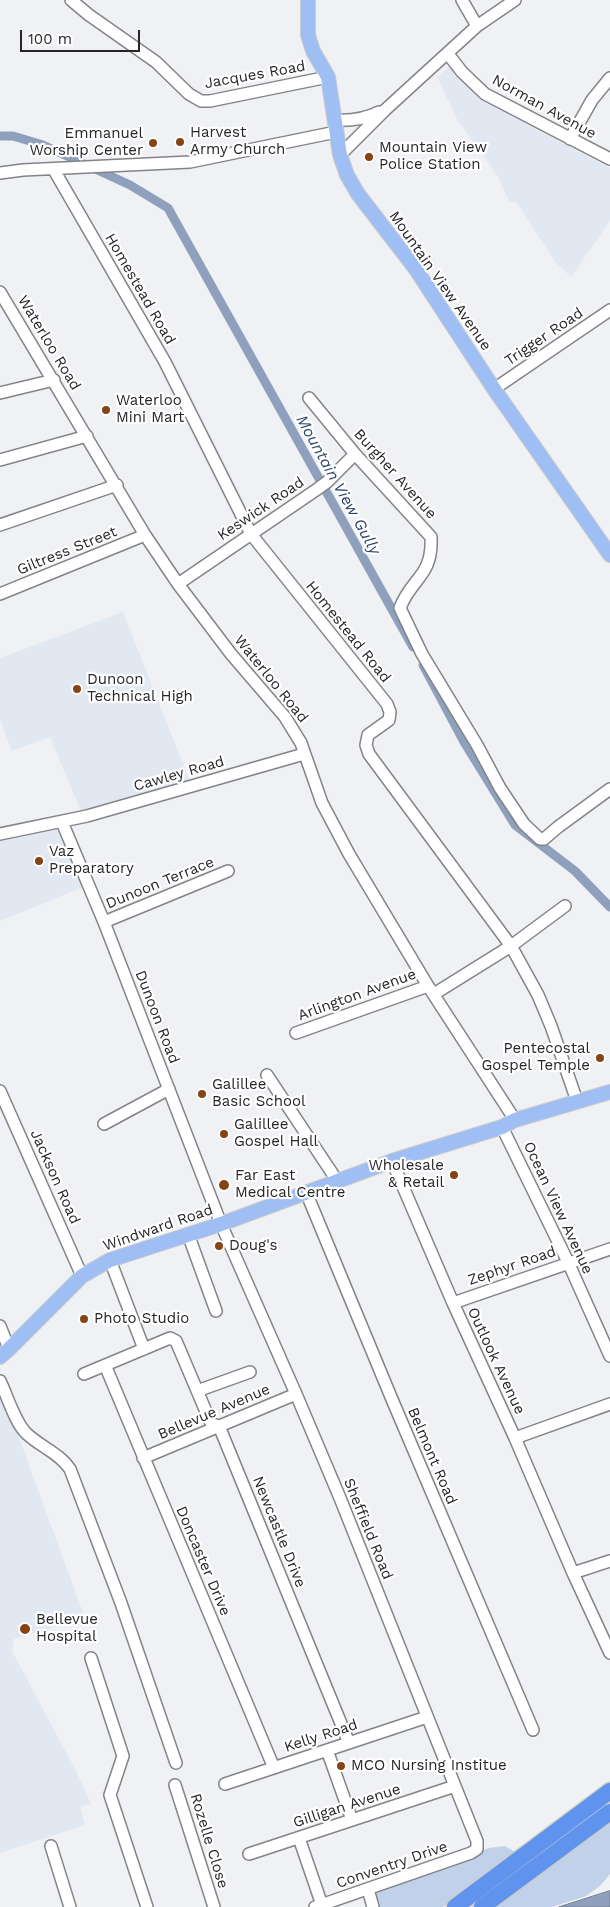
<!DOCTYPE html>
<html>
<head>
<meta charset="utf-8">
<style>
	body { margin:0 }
	#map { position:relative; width:610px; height:1907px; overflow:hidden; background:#eff1f4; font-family:"Work Sans",sans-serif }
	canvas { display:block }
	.scale { position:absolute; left:20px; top:30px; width:120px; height:22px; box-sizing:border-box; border:2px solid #262628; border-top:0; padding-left:6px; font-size:15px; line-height:18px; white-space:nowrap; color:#262628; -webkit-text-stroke:4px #fff; paint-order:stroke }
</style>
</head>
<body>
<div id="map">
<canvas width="610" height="1907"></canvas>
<div class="scale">100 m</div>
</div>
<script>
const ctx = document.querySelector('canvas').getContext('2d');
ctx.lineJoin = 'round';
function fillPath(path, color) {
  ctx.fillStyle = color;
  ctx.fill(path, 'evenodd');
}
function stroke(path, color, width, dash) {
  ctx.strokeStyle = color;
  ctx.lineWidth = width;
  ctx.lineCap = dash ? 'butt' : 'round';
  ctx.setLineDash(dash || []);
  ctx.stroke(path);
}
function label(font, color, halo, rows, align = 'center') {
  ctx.font = font + ' "Work Sans",sans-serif';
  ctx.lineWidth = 4.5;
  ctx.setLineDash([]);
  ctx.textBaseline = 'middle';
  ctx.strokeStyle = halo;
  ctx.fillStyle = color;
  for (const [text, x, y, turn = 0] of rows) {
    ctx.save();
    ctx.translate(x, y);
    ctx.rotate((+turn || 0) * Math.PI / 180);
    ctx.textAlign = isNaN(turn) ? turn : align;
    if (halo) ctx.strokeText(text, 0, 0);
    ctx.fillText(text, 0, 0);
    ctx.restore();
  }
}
fillPath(new Path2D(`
	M451,66L480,100L610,168V221L571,277L556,263L517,203L509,201L497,175L457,119L437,77Z
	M123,612L191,784L83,816L50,737L12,751L0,720V658Z
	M65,825L88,885L0,921V837Z
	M0,1386L85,1618L14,1639L12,1651L76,1771L91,1804L80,1807L85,1825L0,1853Z`), '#e2e8f2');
fillPath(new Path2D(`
	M610,1822V1874L600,1886L586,1896L552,1907H495Z
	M505,1846L515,1852L443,1907H378L374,1892L489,1848Z`), '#c2d1ea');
const water = new Path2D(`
	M610,1891V1907H559Z`);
fillPath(water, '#8fa0bd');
stroke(water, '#707b90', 1);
stroke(new Path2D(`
	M0,136H13L43,145L130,185L168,208L413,647
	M423,665L464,742L515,825L575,871L610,907`), '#8fa0bd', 9);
const minor = new Path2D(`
	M71,0L89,15L156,62L189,94L201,101H210L328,77
	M462,0L477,26
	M448,54L462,72L485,94L610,159
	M335,120C351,121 365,119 379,112
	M570,139L592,100L610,78
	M340,155L385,110L477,26L515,0
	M54,170L165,362L251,534L387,704L390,712L389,720L368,735L366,745L369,754L511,946L538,995L551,1026L577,1101
	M0,173L23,170L190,162L336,132
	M0,292L145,535L178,584L231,654L285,717L301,743L322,803L349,854L428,986L515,1120
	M494,389L610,310
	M0,393L54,380
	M309,398L355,454L431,537C433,577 411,578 400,608L422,654L477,745L500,788L524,824L540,839H544L558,827L610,789
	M0,460L87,436
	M0,525L117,485
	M178,584L316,490L327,482L355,454
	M0,594L145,535
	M62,822L104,922L221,1224L296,1394L340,1498L477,1841V1849L471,1853L315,1907
	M0,834L87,816L304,754
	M104,922L228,871
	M434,994L511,946L565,906
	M296,1033L428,986
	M267,1075L338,1182
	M0,1091L82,1276
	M104,1124L169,1089
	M502,1127L568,1262L610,1356
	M392,1161L453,1303L515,1438L573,1573L610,1653
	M306,1192L391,1397L533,1730
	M188,1234L216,1311
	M110,1260L144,1349
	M453,1303L610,1249
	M0,1326L9,1349
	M105,1365L274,1768
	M84,1374L170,1338L176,1341L210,1421L212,1424L219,1426L349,1743
	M0,1381C7,1395 15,1423 27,1434C41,1447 59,1453 70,1469L121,1603L176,1763
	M197,1391L250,1372
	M515,1438L610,1404
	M143,1458L296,1394
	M573,1573L610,1561
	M91,1658L123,1756L110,1795L147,1907
	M327,1750L352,1820
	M225,1784L427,1717
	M175,1785L214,1907
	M299,1838L322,1905
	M51,1846L70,1907
	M249,1854L455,1786
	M368,1889L373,1907`);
const major = new Path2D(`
	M308,0V35L313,51L328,77L340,155L347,175L358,194L415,268L494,389L610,555
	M0,1357L9,1349L82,1276L110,1260L221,1224L392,1161L502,1127L515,1120L610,1092`);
const highway = new Path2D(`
	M455,1907L610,1791
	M482,1907L610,1812`);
stroke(minor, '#828487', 14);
stroke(major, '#cbcbcb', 16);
stroke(highway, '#cbcbcb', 19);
stroke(minor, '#fff', 11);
stroke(major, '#9fbef4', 14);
stroke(highway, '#5f93ed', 16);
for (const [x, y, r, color] of [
	[180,142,5,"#864314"],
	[153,143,5,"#864314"],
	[369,157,5,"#864314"],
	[106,410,5,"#864314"],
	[77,689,5,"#864314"],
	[39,861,5,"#864314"],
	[600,1058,5,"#864314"],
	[202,1094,5,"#864314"],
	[224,1134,5,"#864314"],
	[454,1175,5,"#864314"],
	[224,1185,6,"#864314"],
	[219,1246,5,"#864314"],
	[84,1319,5,"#864314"],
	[25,1629,6,"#864314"],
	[341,1766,5,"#864314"]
]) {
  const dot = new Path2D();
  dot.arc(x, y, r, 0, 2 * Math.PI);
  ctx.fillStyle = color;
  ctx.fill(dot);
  stroke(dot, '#fff', 2);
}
label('15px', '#262628', '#fff', [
	["Jacques Road",255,75,-10],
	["Norman Avenue",544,107,29],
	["Mountain View Avenue",440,281,55],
	["Homestead Road",140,289,60],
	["Trigger Road",544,337,-34],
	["Waterloo Road",49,343,59],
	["Burgher Avenue",395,474,48],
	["Keswick Road",261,509,-34],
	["Giltress Street",67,551,-22],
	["Homestead Road",348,632,51],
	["Waterloo Road",271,679,51],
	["Cawley Road",179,774,-16],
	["Dunoon Terrace",160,883,-22],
	["Arlington Avenue",357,995,-20],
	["Dunoon Road",157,1017,69],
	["Jackson Road",55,1177,66],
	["Ocean View Avenue",558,1208,65],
	["Windward Road",158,1228,-19],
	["Zephyr Road",512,1266,-19],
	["Outlook Avenue",496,1361,65],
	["Bellevue Avenue",214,1412,-23],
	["Belmont Road",432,1456,67],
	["Sheffield Road",368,1529,68],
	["Newcastle Drive",279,1532,68],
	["Doncaster Drive",203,1561,67],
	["Kelly Road",321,1736,-18],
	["Gilligan Avenue",347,1806,-18],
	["Rozelle Close",209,1841,73],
	["Conventry Drive",392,1865,-19]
]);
label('15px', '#262628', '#fff', [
	["Harvest",190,133],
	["Army Church",190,150],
	["Emmanuel",143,134,"right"],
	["Worship Center",143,151,"right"],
	["Mountain View",379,148],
	["Police Station",379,165],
	["Waterloo",116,401],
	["Mini Mart",116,418],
	["Dunoon",87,680],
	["Technical High",87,697],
	["Vaz",49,852],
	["Preparatory",49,869],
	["Pentecostal",590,1049,"right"],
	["Gospel Temple",590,1066,"right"],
	["Galillee",212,1085],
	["Basic School",212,1102],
	["Galillee",234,1125],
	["Gospel Hall",234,1142],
	["Wholesale",444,1166,"right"],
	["& Retail",444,1183,"right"],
	["Far East",235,1176],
	["Medical Centre",235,1193],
	["Doug's",229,1246],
	["Photo Studio",94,1319],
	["Bellevue",36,1620],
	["Hospital",36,1637],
	["MCO Nursing Institue",351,1766]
], 'left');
label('italic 16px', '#2c436c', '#fff', [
	["Mountain View Gully",338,485,61]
]);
</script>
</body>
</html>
